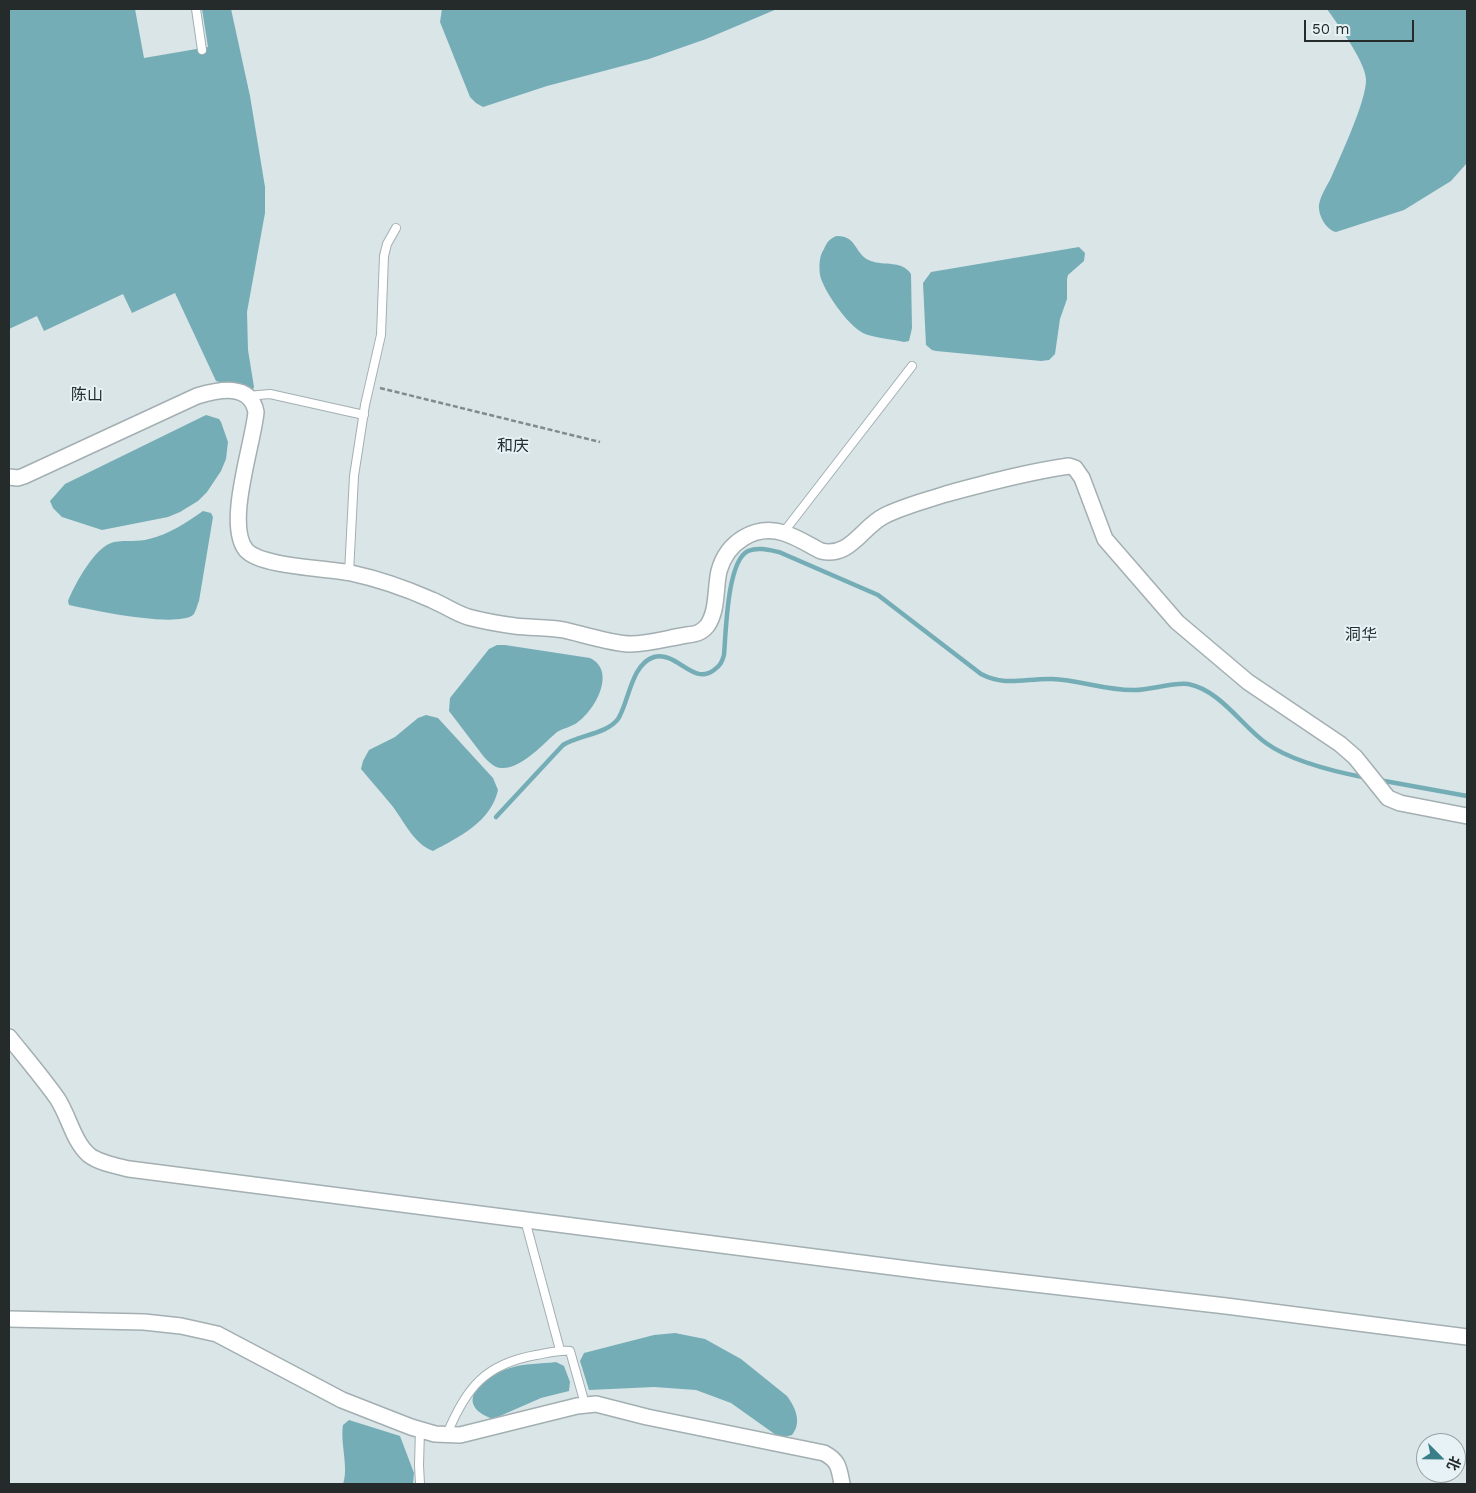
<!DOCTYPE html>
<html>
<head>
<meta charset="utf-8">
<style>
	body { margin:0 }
	#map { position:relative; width:1476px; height:1493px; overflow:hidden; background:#d9e5e7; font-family:"Work Sans","Noto Sans SC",sans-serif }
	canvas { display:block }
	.frame { position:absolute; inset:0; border:10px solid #252a2b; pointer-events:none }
	.north { position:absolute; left:1416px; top:1433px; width:50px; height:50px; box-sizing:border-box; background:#e6f2f5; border:1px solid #99a2a4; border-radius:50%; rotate:113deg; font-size:14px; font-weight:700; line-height:20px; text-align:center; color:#252a2b }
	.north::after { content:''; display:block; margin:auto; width:18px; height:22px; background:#397f8a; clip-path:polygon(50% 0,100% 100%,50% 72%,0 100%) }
	.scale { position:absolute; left:1304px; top:20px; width:110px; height:22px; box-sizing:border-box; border:2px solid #252a2b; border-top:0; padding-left:6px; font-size:15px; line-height:18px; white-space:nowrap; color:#252a2b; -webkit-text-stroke:4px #e6f2f5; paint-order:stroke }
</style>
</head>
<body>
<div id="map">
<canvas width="1476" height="1493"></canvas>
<div class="frame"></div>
<div class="north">北</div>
<div class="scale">50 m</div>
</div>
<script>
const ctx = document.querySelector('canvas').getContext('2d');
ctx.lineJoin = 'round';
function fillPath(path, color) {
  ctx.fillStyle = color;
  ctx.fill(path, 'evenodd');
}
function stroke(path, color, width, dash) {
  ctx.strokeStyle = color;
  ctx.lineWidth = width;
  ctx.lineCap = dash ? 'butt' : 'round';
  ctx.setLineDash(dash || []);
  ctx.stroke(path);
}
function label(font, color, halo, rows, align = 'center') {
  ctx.font = font + ' "Work Sans","Noto Sans SC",sans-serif';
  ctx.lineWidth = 4;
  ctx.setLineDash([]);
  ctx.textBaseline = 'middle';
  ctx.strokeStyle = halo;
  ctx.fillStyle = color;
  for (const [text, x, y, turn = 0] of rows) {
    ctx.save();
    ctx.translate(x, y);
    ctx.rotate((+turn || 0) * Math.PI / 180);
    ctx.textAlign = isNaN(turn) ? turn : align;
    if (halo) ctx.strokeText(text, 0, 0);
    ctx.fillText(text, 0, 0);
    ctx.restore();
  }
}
fillPath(new Path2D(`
	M9,9H135L144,58L208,47L202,9H231L250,96L265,187V213L247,312L248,350L254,387L253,389L250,390L216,381L175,293L132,313L123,294L44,331L37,316L9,329Z
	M442,9H506L520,10L530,9H777L706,39L649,59L547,86L483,107L476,103L470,97L440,22Z
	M1327,9L1467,10V163L1451,181L1404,210L1336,232C1326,230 1318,215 1319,205C1320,197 1326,187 1330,180C1339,159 1367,100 1366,79C1365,61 1338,25 1327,9Z
	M837,236C858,236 854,255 871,261C884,266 902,260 911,274L912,328L909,341L904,342C892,339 873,338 863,333C848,326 823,290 820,275C819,266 819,256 824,249C827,242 830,238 837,236Z
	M1079,247L1085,253L1084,261L1068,275L1067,279V299L1060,319L1055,354L1049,360L1041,361L936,351L932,350L926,345L923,283L931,272Z
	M206,415L219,419L221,422L228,442L226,459L221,471L207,492L198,501L180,512L168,517L102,530L62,517L53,508L50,501L65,484Z
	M203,511L211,513L213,517L199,601C197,605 196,612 193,615C175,628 92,610 69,605L68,601C75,584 95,546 114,542C126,540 138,542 149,539C168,535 187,522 203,511Z
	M497,645H505L590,658C617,671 595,710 578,722C572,727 563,728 557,732C543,744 522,768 503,768C495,769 489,762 484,757L449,711L450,698L489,649Z
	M426,715L438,718L493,778L498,790C491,822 459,837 433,851C412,843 403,818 389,802C380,791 370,780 361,769L363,761L369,750L395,737L418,718Z
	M675,1333L705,1339L741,1359L787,1396C796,1408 802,1423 792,1435L784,1437L776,1435L731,1403L696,1390L654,1387L589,1390L580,1361L584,1353L654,1335Z
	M556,1362L564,1366L570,1382L569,1391L541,1398L493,1419C451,1404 483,1376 510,1368C524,1363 541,1364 556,1362Z
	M349,1420L400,1436L414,1473L413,1484H343C349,1468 340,1443 343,1425Z`), '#75adb7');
stroke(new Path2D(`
	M1379,780L1467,796
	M496,817L563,745C579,735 607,734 618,719C629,702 631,664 654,657C677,651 693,686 714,670C720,666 722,662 724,655C726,632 727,561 748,551C758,547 769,550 779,552L878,595L981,674C1006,687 1026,678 1052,679C1080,680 1107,691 1135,690C1150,690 1174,682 1188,684C1220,690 1242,726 1266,743C1292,762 1336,772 1367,778`), '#75adb7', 4.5);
const service = new Path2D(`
	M196,9L202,50
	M248,396L270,394L364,415
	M783,533L912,366
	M349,573L354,476L365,405L381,335L384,256L387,244L396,228
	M525,1220L560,1350
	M447,1434C466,1388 485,1364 536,1355C548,1353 558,1350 570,1351L585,1404
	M420,1484L419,1465L420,1430`);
const minor = new Path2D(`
	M9,477L18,478L24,476L197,396C218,390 250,382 256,412C253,445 225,524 246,550C261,567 328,568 351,573C379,579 405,588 432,600C444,605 455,613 468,617C483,621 500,624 515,626C531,628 548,627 564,630C582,634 613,644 631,644C649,644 668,638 687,635C696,634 701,633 707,626C718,611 715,588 719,571C727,542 755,524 784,533C797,537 809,545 821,551C850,558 862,527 884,516C904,506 925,501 946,494C986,483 1027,472 1069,466L1075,468L1082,478L1105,539L1177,622L1248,682L1340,744L1355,757L1388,798L1400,803L1467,816
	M9,1037C25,1057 42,1077 57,1098C69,1116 73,1141 89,1155C99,1163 117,1166 129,1169L939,1273L1226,1306L1467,1337
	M9,1319L144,1322L181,1326L217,1334L342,1400L411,1427L435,1434L460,1435L577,1406L596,1404L647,1417L824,1453C839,1461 839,1468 842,1484`);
stroke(service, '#a3afb2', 10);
stroke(minor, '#a3afb2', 18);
stroke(new Path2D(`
	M380,388L600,442`), '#828b8c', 2.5, [5, 2.5]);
stroke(service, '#fff', 8);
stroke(minor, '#fff', 15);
label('16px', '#242e30', '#e6f2f5', [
	["陈山",87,395],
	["和庆",513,446],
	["洞华",1361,635]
]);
</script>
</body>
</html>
